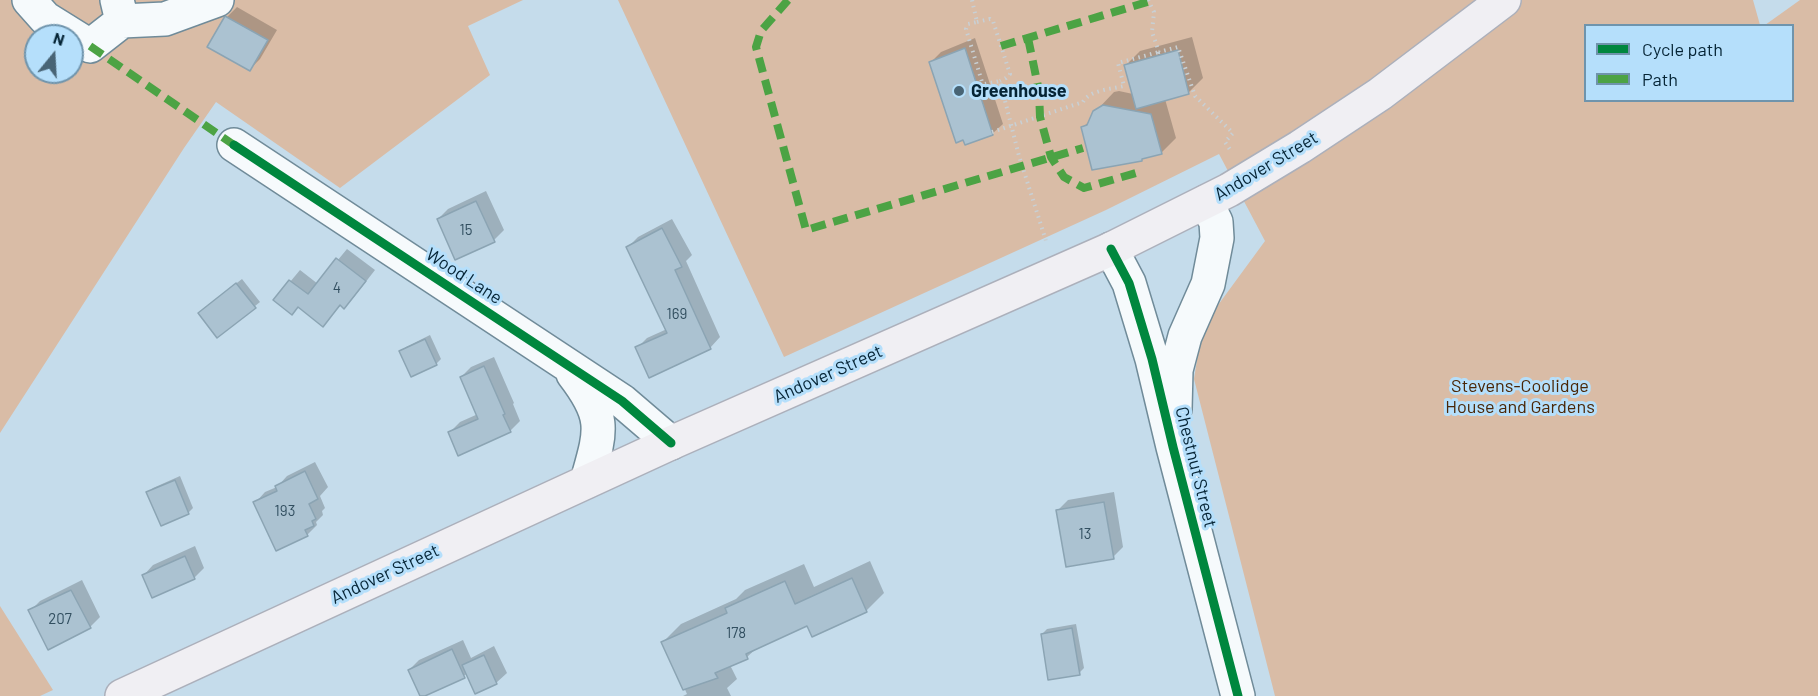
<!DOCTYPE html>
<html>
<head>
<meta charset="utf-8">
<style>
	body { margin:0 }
	#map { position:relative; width:1818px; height:696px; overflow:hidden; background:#c5dceb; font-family:Barlow,sans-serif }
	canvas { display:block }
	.legend { position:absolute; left:1584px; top:24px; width:210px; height:78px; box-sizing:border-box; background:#b5dffb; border:2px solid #6f94ac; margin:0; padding:8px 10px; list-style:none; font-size:18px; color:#052435 }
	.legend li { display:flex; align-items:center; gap:12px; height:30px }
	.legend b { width:30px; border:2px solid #6f94ac }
	.north { position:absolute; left:24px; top:24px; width:60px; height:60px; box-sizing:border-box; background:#b5dffb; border:2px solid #6f94ac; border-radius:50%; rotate:18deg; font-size:16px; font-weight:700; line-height:24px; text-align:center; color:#052435 }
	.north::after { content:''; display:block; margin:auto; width:21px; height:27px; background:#486475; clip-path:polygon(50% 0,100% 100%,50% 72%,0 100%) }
</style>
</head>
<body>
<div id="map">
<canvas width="1818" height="696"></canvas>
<ul class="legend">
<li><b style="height:8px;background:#00873e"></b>Cycle path</li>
<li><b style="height:8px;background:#4ca344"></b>Path</li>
</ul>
<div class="north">N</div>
</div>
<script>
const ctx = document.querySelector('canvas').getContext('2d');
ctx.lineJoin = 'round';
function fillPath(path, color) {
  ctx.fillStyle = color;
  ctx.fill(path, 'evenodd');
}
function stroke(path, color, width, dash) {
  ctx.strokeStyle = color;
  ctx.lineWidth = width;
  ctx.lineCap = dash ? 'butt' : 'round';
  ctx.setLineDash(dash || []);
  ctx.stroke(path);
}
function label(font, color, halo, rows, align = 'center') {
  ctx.font = font + ' Barlow,sans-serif';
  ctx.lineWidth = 6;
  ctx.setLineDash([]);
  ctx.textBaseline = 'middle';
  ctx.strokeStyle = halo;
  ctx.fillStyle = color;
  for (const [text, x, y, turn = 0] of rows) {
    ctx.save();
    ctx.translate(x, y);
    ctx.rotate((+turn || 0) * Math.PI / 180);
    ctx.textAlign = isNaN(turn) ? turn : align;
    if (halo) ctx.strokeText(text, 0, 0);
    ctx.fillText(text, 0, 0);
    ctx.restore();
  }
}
fillPath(new Path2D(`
	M0,0H523L468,26L490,75L340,188L216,102L184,148L0,433ZM36,36H72V72H36Z
	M618,0H1753L1760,25L1586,26V100H1792V26L1765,25L1800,0H1818V696H1275L1194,379L1199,347L1210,316L1265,241L1219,154L1106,210L784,357Z
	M0,606L53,690L40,696H0Z`), '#d9bca6');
fillPath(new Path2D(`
	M237,7L277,30L260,59L250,69L227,17Z
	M1192,37L1203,78L1189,92L1165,99L1176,138L1161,153L1083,127L1092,119L1095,112L1114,92L1119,91L1133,94L1125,66L1140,51Z
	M975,38L1003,124L992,134L931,62L941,52Z
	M486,191L504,230L494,240L438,219L448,209Z
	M672,219L692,255L686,261L720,337L710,348H637L647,338L667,329L628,247L638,237Z
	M347,249L375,270L354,297L344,307L342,304L323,325L299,306L275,300L300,270L318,284Z
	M242,279L260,302L218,336L204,308Z
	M430,335L441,359L436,364L401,351L406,347Z
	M494,357L514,403L513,404L520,421L510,431L449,433L460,422L478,414L461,377L471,367Z
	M315,462L328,487L320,496L325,508L322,511L323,515L316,522L317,525L307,535L255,503L265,492L277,487L287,476Z
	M180,476L193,508L188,513L148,493L153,488Z
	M1114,492L1123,547L1113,557L1058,510L1068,500Z
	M195,546L204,568L194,578L143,576L153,565Z
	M870,561L884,593L866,611L808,624L758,647L747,657L730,665L737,679L727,688L731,696H683L687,694L663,642L681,624L736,599L745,590L804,564L814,587Z
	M82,580L100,617L90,627L30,611L40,601Z
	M1076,624L1084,668L1079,673L1042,634L1047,629Z
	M463,640L471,658L494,646L507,673L496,683L476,692L467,674L421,696L409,670L419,660Z`), '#0003');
const building = new Path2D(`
	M225,16L268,40L250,71L207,47Z
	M965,48L993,135L965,145L963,140L956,143L929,62Z
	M1178,50L1189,94L1136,109L1124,65Z
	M1103,105L1151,114L1162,154L1142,159V161L1092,170L1081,127L1087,125L1093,111Z
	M476,201L495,242L455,260L437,219Z
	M662,228L682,267L675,270L711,349L649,378L635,347L667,333L626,247Z
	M336,258L366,281L344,309L340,305L323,327L298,307L292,315L273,300L289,280L308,294Z
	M236,283L256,308L217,338L198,313Z
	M425,339L437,365L411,377L399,351Z
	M484,366L505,414L503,415L511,432L458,456L448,432L478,419L460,377Z
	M305,471L318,499L309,504L316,519L312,521L314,526L305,530L308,536L276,551L253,502L277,491L275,486Z
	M175,480L189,514L161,526L146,492Z
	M1104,502L1114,559L1066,567L1056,510Z
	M185,556L195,579L152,598L142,575Z
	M852,578L867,612L812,637L807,626L746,654L748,659L715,673L718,678L683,690L661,642L727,613L725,608L785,581L795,604Z
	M71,590L91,628L48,650L28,610Z
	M1072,628L1080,675L1048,680L1041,634Z
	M452,649L465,678L425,696H420L408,670Z
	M484,655L497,684L475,694L462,665Z`);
fillPath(building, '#abc2d1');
stroke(building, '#8ba4b3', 1.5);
const minor = new Path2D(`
	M29,0L45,18L90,46L122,21L117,0
	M122,21L165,19L217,0
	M234,145L622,401L671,443
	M1111,249L1129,283L1152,359L1173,447L1238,696
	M573,374C607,418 601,431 587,481
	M1175,409L1176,370L1185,336L1208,284L1217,238L1216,222L1206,202`);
const major = new Path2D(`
	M122,696L671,443L1111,249L1229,190L1300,147L1380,94L1504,0`);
stroke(minor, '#708b99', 36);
stroke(major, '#acb0bb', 36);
stroke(new Path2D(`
	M972,0L977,22L968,24L966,29L982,82L985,84L1000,81L1019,156L1047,244
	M1148,0L1154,12L1152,32L1159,52L1178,47L1195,96L1233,133L1225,142L1231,151
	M977,22L990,19L993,21L1010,74L1006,78L1000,81
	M992,132L1083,102C1089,90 1112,89 1124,86L1118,63L1159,52`), '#c8d0d5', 4, [1.5, 4.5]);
stroke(minor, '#f6fafc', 33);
stroke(major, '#f0eff3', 33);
stroke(new Path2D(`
	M788,0L761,31L756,47L806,230L1083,148
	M1028,38L1039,91L1040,117L1051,157L1064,177L1084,188L1136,173
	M90,46L234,145
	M1001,46L1154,0`), '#4ca344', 8, [15, 8]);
stroke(new Path2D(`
	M234,145L622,401L671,443
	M1111,249L1129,283L1152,359L1173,447L1238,696`), '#00873e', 9);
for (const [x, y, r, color] of [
	[959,91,6,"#486475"]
]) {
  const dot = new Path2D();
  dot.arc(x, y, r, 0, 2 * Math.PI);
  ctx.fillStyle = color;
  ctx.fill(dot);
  stroke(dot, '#b5dffb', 2);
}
label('15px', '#324f60', null, [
	["15",466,230],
	["4",337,288],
	["169",677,314],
	["193",285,511],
	["13",1085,534],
	["207",60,619],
	["178",736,633]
]);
label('bold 18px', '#052435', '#b5dffb', [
	["Greenhouse",971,91]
], 'left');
label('18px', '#052435', '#b5dffb', [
	["Andover Street",1266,166,-31],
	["Wood Lane",464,276,33],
	["Andover Street",828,374,-24],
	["Chestnut Street",1196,467,76],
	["Andover Street",385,574,-25]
]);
label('18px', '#4a2606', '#b5dffb', [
	["Stevens-Coolidge",1520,386],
	["House and Gardens",1520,407]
]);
</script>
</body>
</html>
